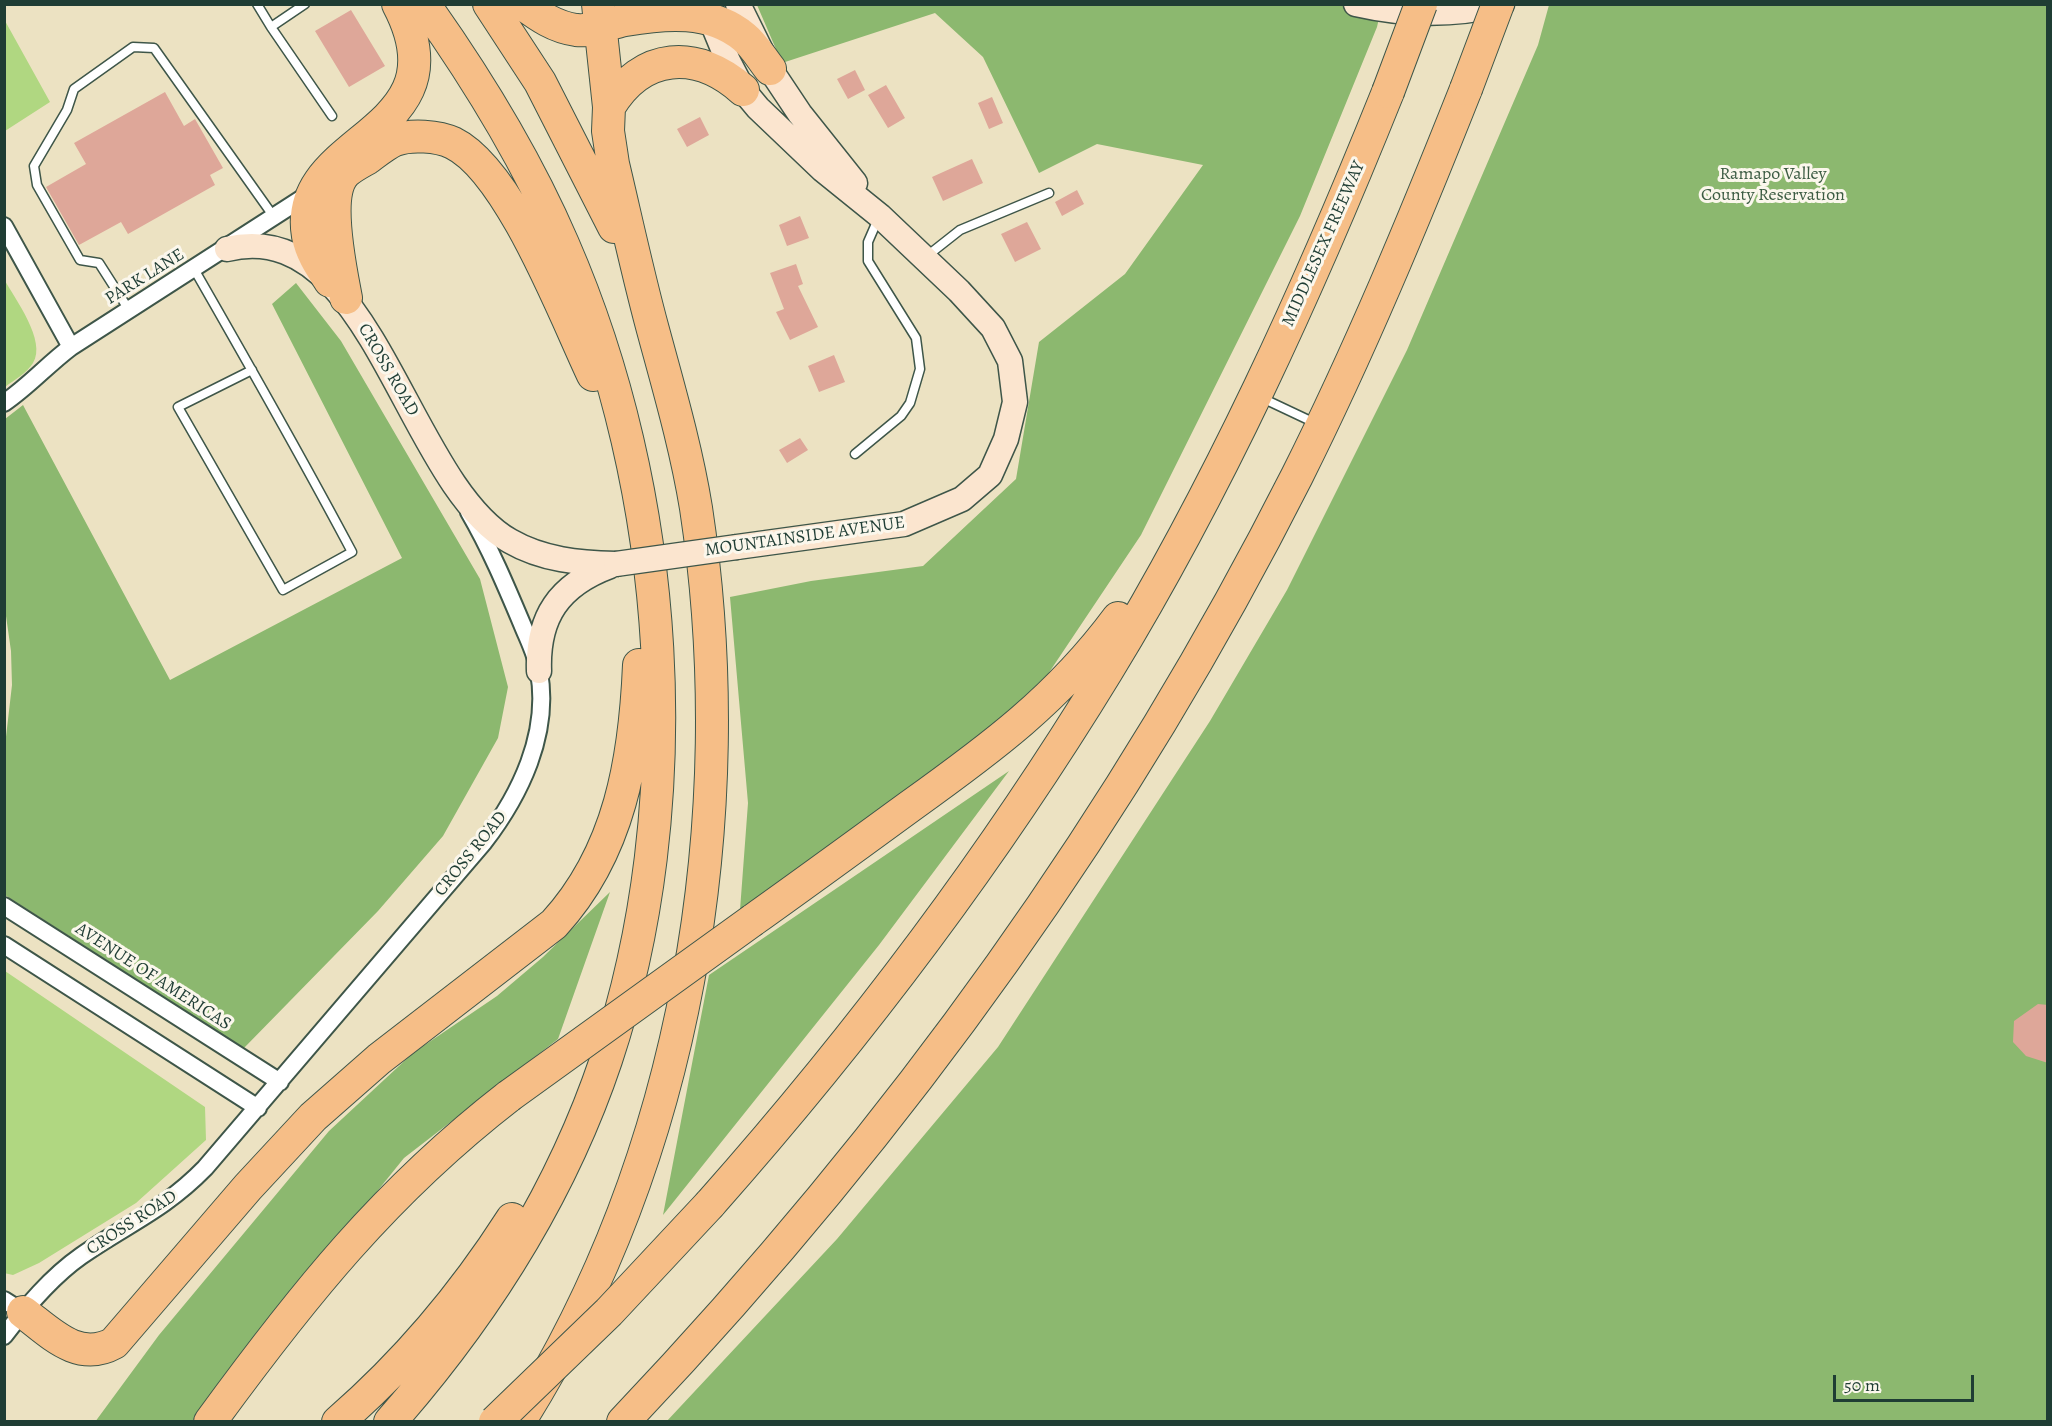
<!DOCTYPE html>
<html>
<head>
<meta charset="utf-8">
<style>
	body { margin:0 }
	#map { position:relative; width:2052px; height:1426px; overflow:hidden; background:#ece2c2; font-family:Alegreya,serif }
	canvas { display:block }
	.frame { position:absolute; inset:0; border:6px solid #1f3d34; pointer-events:none }
	.scale { position:absolute; left:1833px; top:1375px; width:141px; height:27px; box-sizing:border-box; border:3px solid #1f3d34; border-top:0; padding-left:8px; font-size:18px; line-height:21px; white-space:nowrap; color:#1f3d34; -webkit-text-stroke:4px #fbf7ec; paint-order:stroke }
</style>
</head>
<body>
<div id="map">
<canvas width="2052" height="1426"></canvas>
<div class="frame"></div>
<div class="scale">50 m</div>
</div>
<script>
const ctx = document.querySelector('canvas').getContext('2d');
ctx.lineJoin = 'round';
function fillPath(path, color) {
  ctx.fillStyle = color;
  ctx.fill(path, 'evenodd');
}
function stroke(path, color, width, dash) {
  ctx.strokeStyle = color;
  ctx.lineWidth = width;
  ctx.lineCap = dash ? 'butt' : 'round';
  ctx.setLineDash(dash || []);
  ctx.stroke(path);
}
function label(font, color, halo, rows, align = 'center') {
  ctx.font = font + ' Alegreya,serif';
  ctx.lineWidth = 6;
  ctx.setLineDash([]);
  ctx.textBaseline = 'middle';
  ctx.strokeStyle = halo;
  ctx.fillStyle = color;
  for (const [text, x, y, turn = 0] of rows) {
    ctx.save();
    ctx.translate(x, y);
    ctx.rotate((+turn || 0) * Math.PI / 180);
    ctx.textAlign = isNaN(turn) ? turn : align;
    if (halo) ctx.strokeText(text, 0, 0);
    ctx.fillText(text, 0, 0);
    ctx.restore();
  }
}
fillPath(new Path2D(`
	M4,19L50,102L5,131H4Z
	M4,279C15,299 47,341 33,363C27,373 14,380 5,387Z
	M5,971L205,1107L206,1140L136,1203L39,1263L13,1275L4,1273Z`), '#b0d781');
fillPath(new Path2D(`
	M757,5H1382L1377,27L1300,216L1141,535L1048,674L975,744L740,910L748,803L730,597L811,581L923,566L1016,479L1039,342L1125,274L1203,165L1097,144L1039,173L983,57L935,13L782,63Z
	M1549,5H2047V1421L666,1422L837,1239L998,1047L1210,721L1287,590L1407,350L1538,45Z
	M296,283L341,341L480,579L508,687L498,738L443,836L378,911L244,1048L5,895L4,754L12,685L11,651L4,602L5,419L23,405L170,680L402,558L272,304Z
	M1009,771L879,945L663,1215L709,975Z
	M610,892L558,1039L404,1158L192,1421L95,1422L159,1335L329,1131L413,1053L497,996L543,957Z`), '#8cb86f');
fillPath(new Path2D(`
	M351,10L385,66L349,87L315,31Z
	M855,70L865,90L848,99L837,79Z
	M886,85L905,118L888,128L868,95Z
	M165,92L184,126L195,119L223,168L210,175L215,185L128,234L121,222L79,245L46,187L86,164L74,143Z
	M992,97L1003,123L989,129L978,103Z
	M700,117L709,135L687,147L677,129Z
	M972,159L983,183L943,201L932,177Z
	M1077,190L1084,204L1062,216L1055,202Z
	M800,216L809,238L787,246L779,225Z
	M1027,222L1041,249L1015,262L1001,234Z
	M796,264L803,284L798,286L818,327L790,340L776,312L784,309L770,273Z
	M834,355L845,382L819,392L808,366Z
	M800,438L808,450L787,463L779,450Z
	M2038,1004L2048,1005V1063L2026,1056L2013,1042L2014,1021Z`), '#dea799');
const lane = new Path2D(`
	M257,4L271,27L305,4
	M271,27L332,116
	M927,256L960,230L1049,193
	M194,269C248,363 301,456 352,552L283,590L178,407L252,370
	M129,310L99,263L80,260L37,185L34,166L67,110L74,89L133,47L154,48L274,217
	M1262,398L1315,423
	M855,454L901,416L910,403L920,369L916,338L868,261V242L878,219`);
const street = new Path2D(`
	M4,226L71,347
	M4,403C29,386 47,365 71,347L312,192
	M4,906L280,1082
	M4,945L258,1108
	M4,1300L23,1312
	M4,1336C26,1307 51,1277 81,1256C127,1224 164,1210 205,1168L484,842C520,795 550,734 539,672C537,656 528,639 522,624C506,586 490,548 469,512`);
const secondary = new Path2D(`
	M738,4L770,69L800,114L855,183
	M1356,4C1404,15 1454,16 1502,4
	M707,10L728,61L743,90L758,108L823,170L880,216L959,291L993,328L1010,361L1015,402L1006,439L990,475L962,499L904,524L737,547
	M227,249C372,214 405,481 510,541C543,560 579,563 616,564
	M539,671C537,617 559,585 610,566`);
const highway = new Path2D(`
	M489,4L540,82L614,227
	M523,4C539,16 555,27 576,30C594,32 609,23 625,20C666,13 710,9 744,37C754,45 762,59 770,69
	M609,107C642,52 697,49 743,90
	M330,281C321,267 311,253 308,236C290,134 468,137 398,4
	M346,298C341,271 324,195 345,173C351,167 361,162 368,158C376,152 386,144 395,140C411,134 438,136 453,143C510,171 565,316 593,375
	M753,920C805,883 857,845 909,807C990,749 1058,699 1118,618
	M710,1204C857,1038 991,861 1107,671C1219,487 1308,291 1388,92
	M23,1312C51,1333 78,1363 114,1343L248,1187L313,1117L379,1059L554,924C620,852 635,759 639,665
	M210,1422C302,1296 385,1192 509,1096
	M338,1422C406,1363 464,1294 512,1219
	M390,1422C483,1316 561,1194 606,1060C692,802 671,492 563,244C526,158 478,80 424,4
	M519,1422C687,1155 743,817 696,508C686,447 669,389 653,330C638,275 626,219 613,164L608,131L609,107L598,4
	M623,1422C891,1140 1121,824 1297,476C1360,350 1414,220 1466,89`);
stroke(lane, '#3e5649', 11);
stroke(street, '#3e5649', 20);
stroke(secondary, '#3e5649', 27);
stroke(highway, '#3e5649', 34);
stroke(lane, '#fff', 8);
stroke(street, '#fff', 16);
stroke(secondary, '#fbe5cf', 24);
stroke(highway, '#f6be87', 32);
const secondaryBridge = new Path2D(`
	M616,564L737,547`);
const highwayBridge = new Path2D(`
	M1466,89L1498,4
	M1388,92L1421,4
	M509,1096L753,920
	M495,1422L609,1312L710,1204`);
stroke(secondaryBridge, '#3e5649', 27, []);
stroke(highwayBridge, '#3e5649', 34, []);
stroke(secondaryBridge, '#fbe5cf', 24);
stroke(highwayBridge, '#f6be87', 32);
label('18px', '#3c5c43', '#fbf7ec', [
	["Ramapo Valley",1773,175],
	["County Reservation",1773,196]
]);
label('18px', '#1f3d34', '#fbf7ec', [
	["MIDDLESEX FREEWAY",1324,244,-66],
	["PARK LANE",145,277,-32],
	["CROSS ROAD",388,370,60],
	["MOUNTAINSIDE AVENUE",805,537,-8],
	["CROSS ROAD",471,854,-51],
	["AVENUE OF AMERICAS",153,977,33],
	["CROSS ROAD",132,1223,-33]
]);
</script>
</body>
</html>
